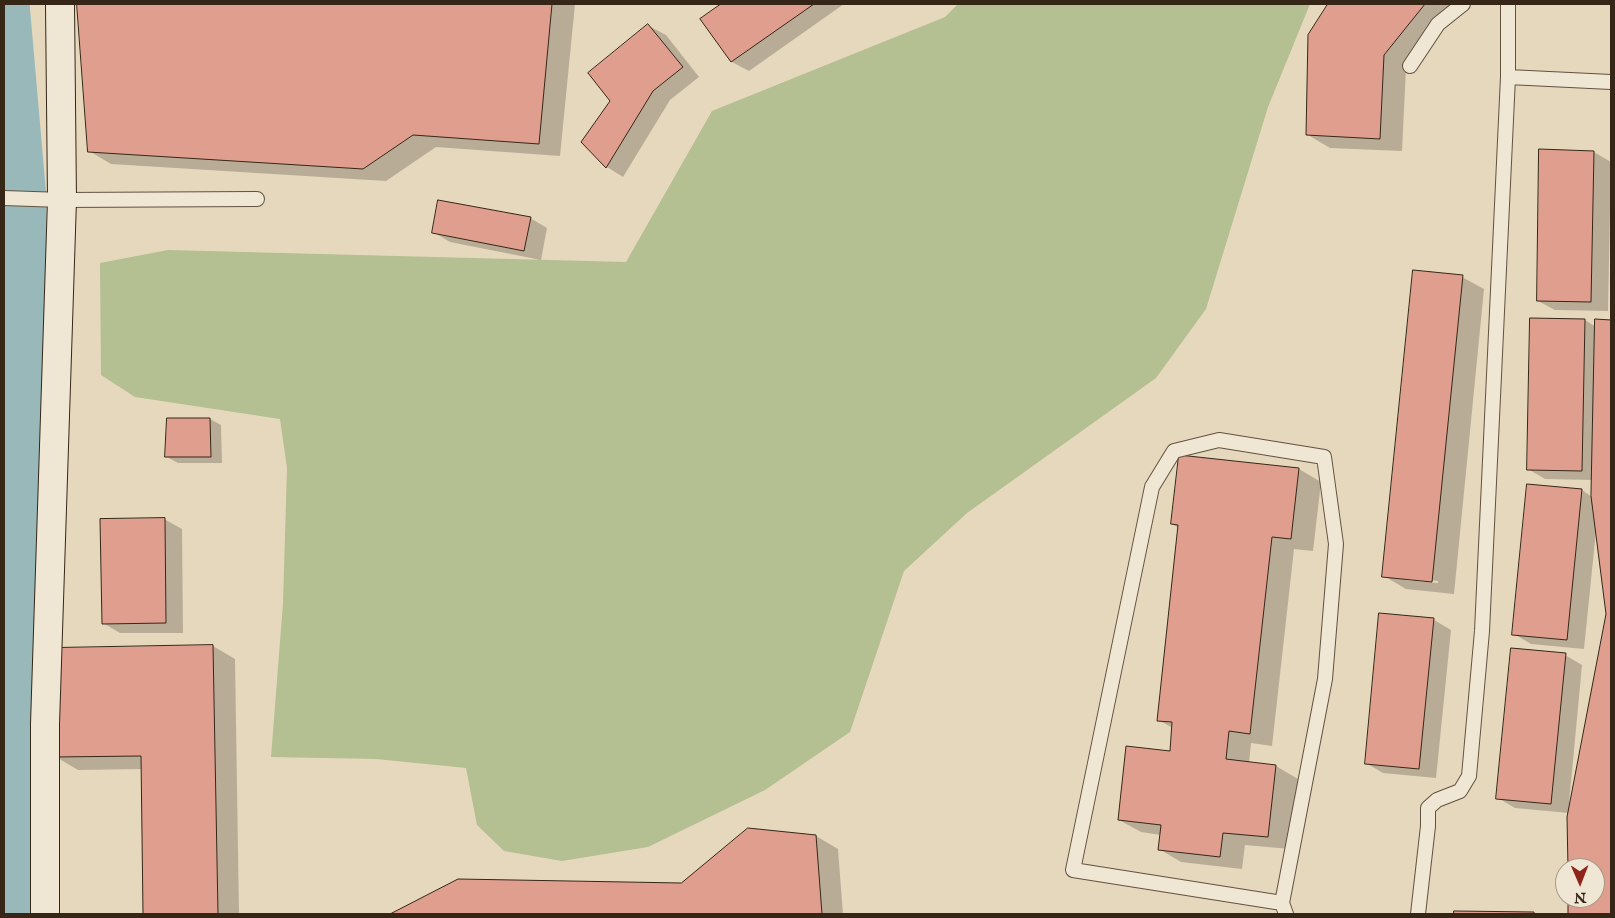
<!DOCTYPE html>
<html>
<head>
<meta charset="utf-8">
<style>
	body { margin:0 }
	#map { position:relative; width:1615px; height:918px; overflow:hidden; background:#e6d8bd; font-family:"IM FELL English",serif }
	canvas { display:block }
	.frame { position:absolute; inset:0; border:5px solid #352617; pointer-events:none }
	.north { position:absolute; left:1555px; top:858px; width:50px; height:50px; box-sizing:border-box; background:#efe6d4; border:1px solid #a59988; border-radius:50%; rotate:179deg; font-size:14px; font-weight:700; line-height:20px; text-align:center; color:#352617 }
	.north::after { content:''; display:block; margin:auto; width:18px; height:22px; background:#8f2418; clip-path:polygon(50% 0,100% 100%,50% 72%,0 100%) }
</style>
</head>
<body>
<div id="map">
<canvas width="1615" height="918"></canvas>
<div class="frame"></div>
<div class="north">N</div>
</div>
<script>
const ctx = document.querySelector('canvas').getContext('2d');
ctx.lineJoin = 'round';
function fillPath(path, color) {
  ctx.fillStyle = color;
  ctx.fill(path, 'evenodd');
}
function stroke(path, color, width, dash) {
  ctx.strokeStyle = color;
  ctx.lineWidth = width;
  ctx.lineCap = dash ? 'butt' : 'round';
  ctx.setLineDash(dash || []);
  ctx.stroke(path);
}
fillPath(new Path2D(`
	M958,4H1310L1268,107L1206,309L1156,378L967,513L904,571L850,732L765,790L648,847L562,861L504,851L477,825L466,768L376,759L271,757L283,603L287,468L280,419L135,397L101,375L100,263L168,250L626,262L712,111L945,17Z`), '#b4bf92');
fillPath(new Path2D(`
	M79,4H575L560,156L436,147L386,181L111,164L89,151Z
	M723,4H844L749,71L732,62L701,19Z
	M1330,4H1457L1406,68L1402,151L1330,148L1308,135L1310,35Z
	M649,26L666,35L699,77L670,100L623,177L607,167L612,101Z
	M1594,152L1611,162L1608,311L1555,310L1538,301Z
	M530,218L547,228L541,260L450,242L433,232Z
	M1462,277L1484,289L1454,594L1406,589L1384,576ZM1405,578L1438,581V583L1405,580Z
	M1585,320L1596,327L1597,320L1611,321V914H1569V898H1595V868H1569V813L1515,808L1498,798L1565,655L1582,665L1569,803H1571L1608,614L1596,531L1584,649L1531,644L1514,634L1582,490L1592,497L1593,480L1545,479L1528,469Z
	M210,419L221,425L222,463H178L167,457Z
	M1299,469L1321,482L1313,551L1294,549L1272,746L1251,743L1249,763L1276,766L1298,779L1290,849L1245,845L1242,869L1181,862L1159,849L1161,835L1141,832L1119,820L1171,752L1173,728L1158,720L1179,528L1172,524Z
	M164,519L182,529L183,633H120L103,623Z
	M1381,614L1434,620L1451,630L1436,778L1383,773L1366,763Z
	M213,646L235,659L239,914H145L142,769L78,770L56,757L54,649Z
	M816,836L838,849L843,914H393L458,880L681,884Z
	M1455,912L1534,913L1535,914H1455Z`), '#0003');
stroke(new Path2D(`
	M7,4L24,199L25,599L21,914`), '#99b8b9', 45);
const building = new Path2D(`
	M77,4H552L539,144L413,135L363,169L88,152Z
	M721,4H814L731,62L700,19Z
	M1328,4H1425L1384,55L1380,139L1306,135L1308,35Z
	M648,24L683,67L653,91L606,168L581,142L610,101L588,73Z
	M1539,149L1594,151L1591,302L1537,301Z
	M438,200L531,217L524,251L432,233Z
	M1413,270L1463,275L1432,582L1382,577Z
	M1530,318L1585,319L1582,471L1527,470Z
	M1595,319L1611,320V914H1568V898H1595V868H1568L1567,817L1606,614L1591,496Z
	M167,418H210L211,457H165Z
	M1179,455L1299,468L1291,539L1272,537L1250,734L1229,731L1226,759L1276,765L1268,837L1223,833L1220,857L1158,850L1161,825L1118,820L1126,746L1170,751L1172,722L1157,721L1178,525L1171,524Z
	M1527,484L1582,489L1567,640L1512,635Z
	M165,518L166,623L102,624L100,519Z
	M1379,613L1434,618L1419,769L1365,764Z
	M213,645L218,914H143L141,756L54,757L53,648Z
	M1511,648L1566,653L1551,804L1496,799Z
	M748,828L816,835L822,914H390L458,879L681,883Z
	M1454,911L1534,912V914H1454Z`);
fillPath(building, '#e09e8f');
stroke(building, '#352617', 1);
const lane = new Path2D(`
	M1410,66L1438,24L1463,4
	M1508,77L1611,82
	M4,198L62,200L257,199
	M1282,903L1073,870L1152,487L1174,451L1219,440L1324,457L1336,544L1325,679L1282,903L1286,914
	M1418,914L1428,826V808L1437,800L1460,791L1469,776L1482,631L1508,77V4`);
const secondary = new Path2D(`
	M45,914V724L62,200L60,4`);
stroke(lane, '#615240', 16);
stroke(secondary, '#352617', 30);
stroke(lane, '#efe6d4', 14);
stroke(secondary, '#efe6d4', 28);
</script>
</body>
</html>
